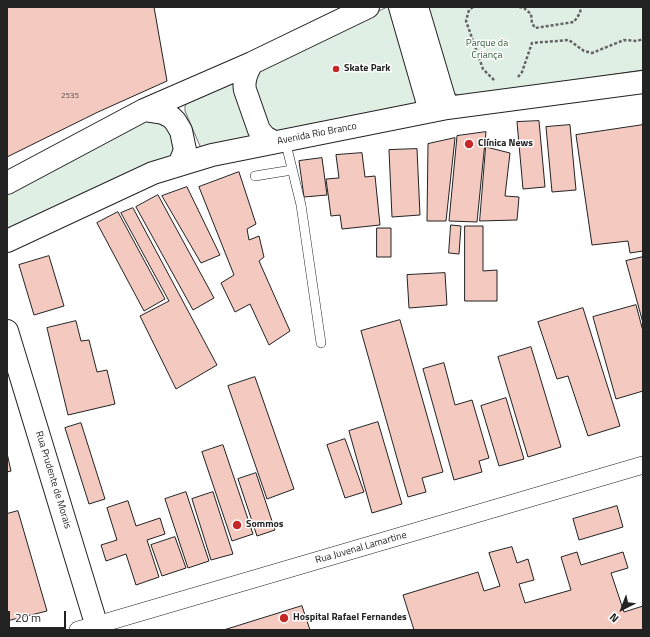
<!DOCTYPE html>
<html>
<head>
<meta charset="utf-8">
<style>
	body { margin:0 }
	#map { position:relative; width:650px; height:637px; overflow:hidden; background:#fff; font-family:"Titillium Web",sans-serif }
	canvas { display:block }
	.frame { position:absolute; inset:0; border:8px solid #222; pointer-events:none }
	.north { position:absolute; left:602px; top:589px; width:40px; height:40px; -webkit-text-stroke:3px #fff; paint-order:stroke; rotate:222deg; font-size:11px; font-weight:700; line-height:16px; text-align:center; color:#222 }
	.north::after { content:''; display:block; margin:auto; width:14px; height:18px; background:#222; clip-path:polygon(50% 0,100% 100%,50% 72%,0 100%) }
	.scale { position:absolute; left:8px; top:611px; width:58px; height:18px; box-sizing:border-box; border:2px solid #222; border-top:0; padding-left:5px; font-size:12px; line-height:14px; white-space:nowrap; color:#222; -webkit-text-stroke:3px #fff; paint-order:stroke }
</style>
</head>
<body>
<div id="map">
<canvas width="650" height="637"></canvas>
<div class="frame"></div>
<div class="north">N</div>
<div class="scale">20 m</div>
</div>
<script>
const ctx = document.querySelector('canvas').getContext('2d');
ctx.lineJoin = 'round';
function fillPath(path, color) {
  ctx.fillStyle = color;
  ctx.fill(path, 'evenodd');
}
function stroke(path, color, width, dash) {
  ctx.strokeStyle = color;
  ctx.lineWidth = width;
  ctx.lineCap = dash ? 'butt' : 'round';
  ctx.setLineDash(dash || []);
  ctx.stroke(path);
}
function label(font, color, halo, rows, align = 'center') {
  ctx.font = font + ' "Titillium Web",sans-serif';
  ctx.lineWidth = 3;
  ctx.setLineDash([]);
  ctx.textBaseline = 'middle';
  ctx.strokeStyle = halo;
  ctx.fillStyle = color;
  for (const [text, x, y, turn = 0] of rows) {
    ctx.save();
    ctx.translate(x, y);
    ctx.rotate((+turn || 0) * Math.PI / 180);
    ctx.textAlign = isNaN(turn) ? turn : align;
    if (halo) ctx.strokeText(text, 0, 0);
    ctx.fillText(text, 0, 0);
    ctx.restore();
  }
}
const green = new Path2D(`
	M388,7L392,10L420,104L276,131L271,130L254,93L257,72L263,66Z
	M429,7H643V70L468,96L458,95L451,92Z
	M230,83L235,84L252,136L203,149L200,146L185,111V106L188,102Z
	M155,117L177,133L174,156L7,233V191Z`);
fillPath(green, '#e0efe3');
stroke(green, '#6f6f6f', 1);
const building = new Path2D(`
	M7,7H154L167,81L98,112L7,157Z
	M539,121L545,187L523,189L517,122Z
	M570,125L576,190L552,192L546,127Z
	M643,125V251L630,253L628,241L592,245L576,135Z
	M486,132L477,222L449,221L457,136Z
	M455,138L446,221H427L428,144Z
	M486,147L510,153L505,196L519,197L517,220L480,221Z
	M417,149L420,215L392,217L389,150Z
	M362,153L365,177L375,176L380,225L342,229L340,215L331,216L326,179L339,178L336,155Z
	M322,158L327,195L304,197L299,161Z
	M239,172L256,224L247,229L249,240L259,236L264,257L259,261L290,331L269,345L250,304L235,312L221,283L234,275L199,187Z
	M187,187L220,255L201,263L162,196Z
	M158,195L214,298L193,310L136,207Z
	M133,208L217,365L176,389L140,316L169,301L121,213Z
	M118,212L165,299L144,311L97,223Z
	M451,225L461,226L459,254L449,253Z
	M465,226H483V271L497,270V301H465Z
	M377,228H391V257H377Z
	M49,256L64,306L34,315L19,265Z
	M643,257V323L626,261Z
	M445,273L447,305L409,308L407,275Z
	M636,305L643,331V391L616,399L593,317Z
	M583,308L620,426L588,436L568,376L557,379L538,322Z
	M400,320L443,472L422,478L426,492L408,497L361,331Z
	M76,321L81,341L89,340L97,372L107,370L115,404L68,415L47,328Z
	M531,347L561,447L528,457L498,357Z
	M444,363L455,405L472,400L489,458L479,461L482,472L454,480L423,369Z
	M255,377L294,489L267,499L228,386Z
	M506,398L524,459L499,466L481,406Z
	M378,422L402,504L372,513L349,431Z
	M81,423L105,499L89,504L65,428Z
	M345,439L364,492L345,498L327,445Z
	M223,445L253,534L232,541L202,452Z
	M7,453L11,471L7,472Z
	M256,473L275,530L257,536L238,479Z
	M186,492L209,561L188,568L165,499Z
	M213,492L233,554L211,560L192,499Z
	M128,501L136,526L160,518L165,534L147,540L159,577L136,585L126,554L106,561L101,545L117,540L107,508Z
	M617,506L623,527L579,540L573,519Z
	M18,511L47,611L7,621V514Z
	M175,537L186,568L162,576L151,545Z
	M512,547L517,563L528,559L534,580L519,584L525,603L571,590L561,557L577,552L581,565L623,552L628,568L611,573L624,612L643,606V630H414L403,595L478,572L484,591L500,586L489,553Z
	M302,606L310,630H224Z`);
fillPath(building, '#f3c9c0');
stroke(building, '#222', 1);
const service = new Path2D(`
	M285,140L301,205L321,343
	M255,176L292,170`);
const minor = new Path2D(`
	M78,630L97,625L643,465`);
const secondary = new Path2D(`
	M400,7L430,111
	M417,7L447,108
	M252,63C247,72 243,80 245,90L259,130L265,137L274,142
	M144,110L163,113L171,117L175,121L181,131L185,150L179,165
	M7,183L144,110L252,63L368,7
	M7,241L153,173L212,155L447,108L643,82
	M7,331L98,630`);
stroke(service, '#222', 10);
stroke(minor, '#222', 18);
stroke(secondary, '#222', 24);
stroke(new Path2D(`
	M473,7L469,10L466,21L483,69L495,81
	M519,7L524,8L531,14L532,23L535,28L574,22L580,13L581,7
	M518,77L522,72L532,43L569,40L584,51L592,53L624,40L637,41L643,39`), '#646464', 2.5, [3, 2]);
stroke(service, '#fff', 9);
stroke(minor, '#fff', 17);
stroke(secondary, '#fff', 22);
for (const [x, y, r, color] of [
	[336,69,4,"#c62828"],
	[469,144,5,"#c62828"],
	[237,525,5,"#c62828"],
	[284,618,5,"#c62828"]
]) {
  const dot = new Path2D();
  dot.arc(x, y, r, 0, 2 * Math.PI);
  ctx.fillStyle = color;
  ctx.fill(dot);
  stroke(dot, '#fff', 1.5);
}
label('8px', '#564c4a', null, [
	["2535",70,96]
]);
label('10px', '#2f5e38', '#fff', [
	["Parque da",487,44],
	["Criança",487,56]
]);
label('bold 10px', '#222', '#fff', [
	["Skate Park",344,69],
	["Clínica News",478,144],
	["Sommos",246,525],
	["Hospital Rafael Fernandes",293,618]
], 'left');
label('10px', '#222', '#fff', [
	["Avenida Rio Branco",317,134,-11],
	["Rua Prudente de Morais",53,480,73],
	["Rua Juvenal Lamartine",361,548,-16]
]);
</script>
</body>
</html>
